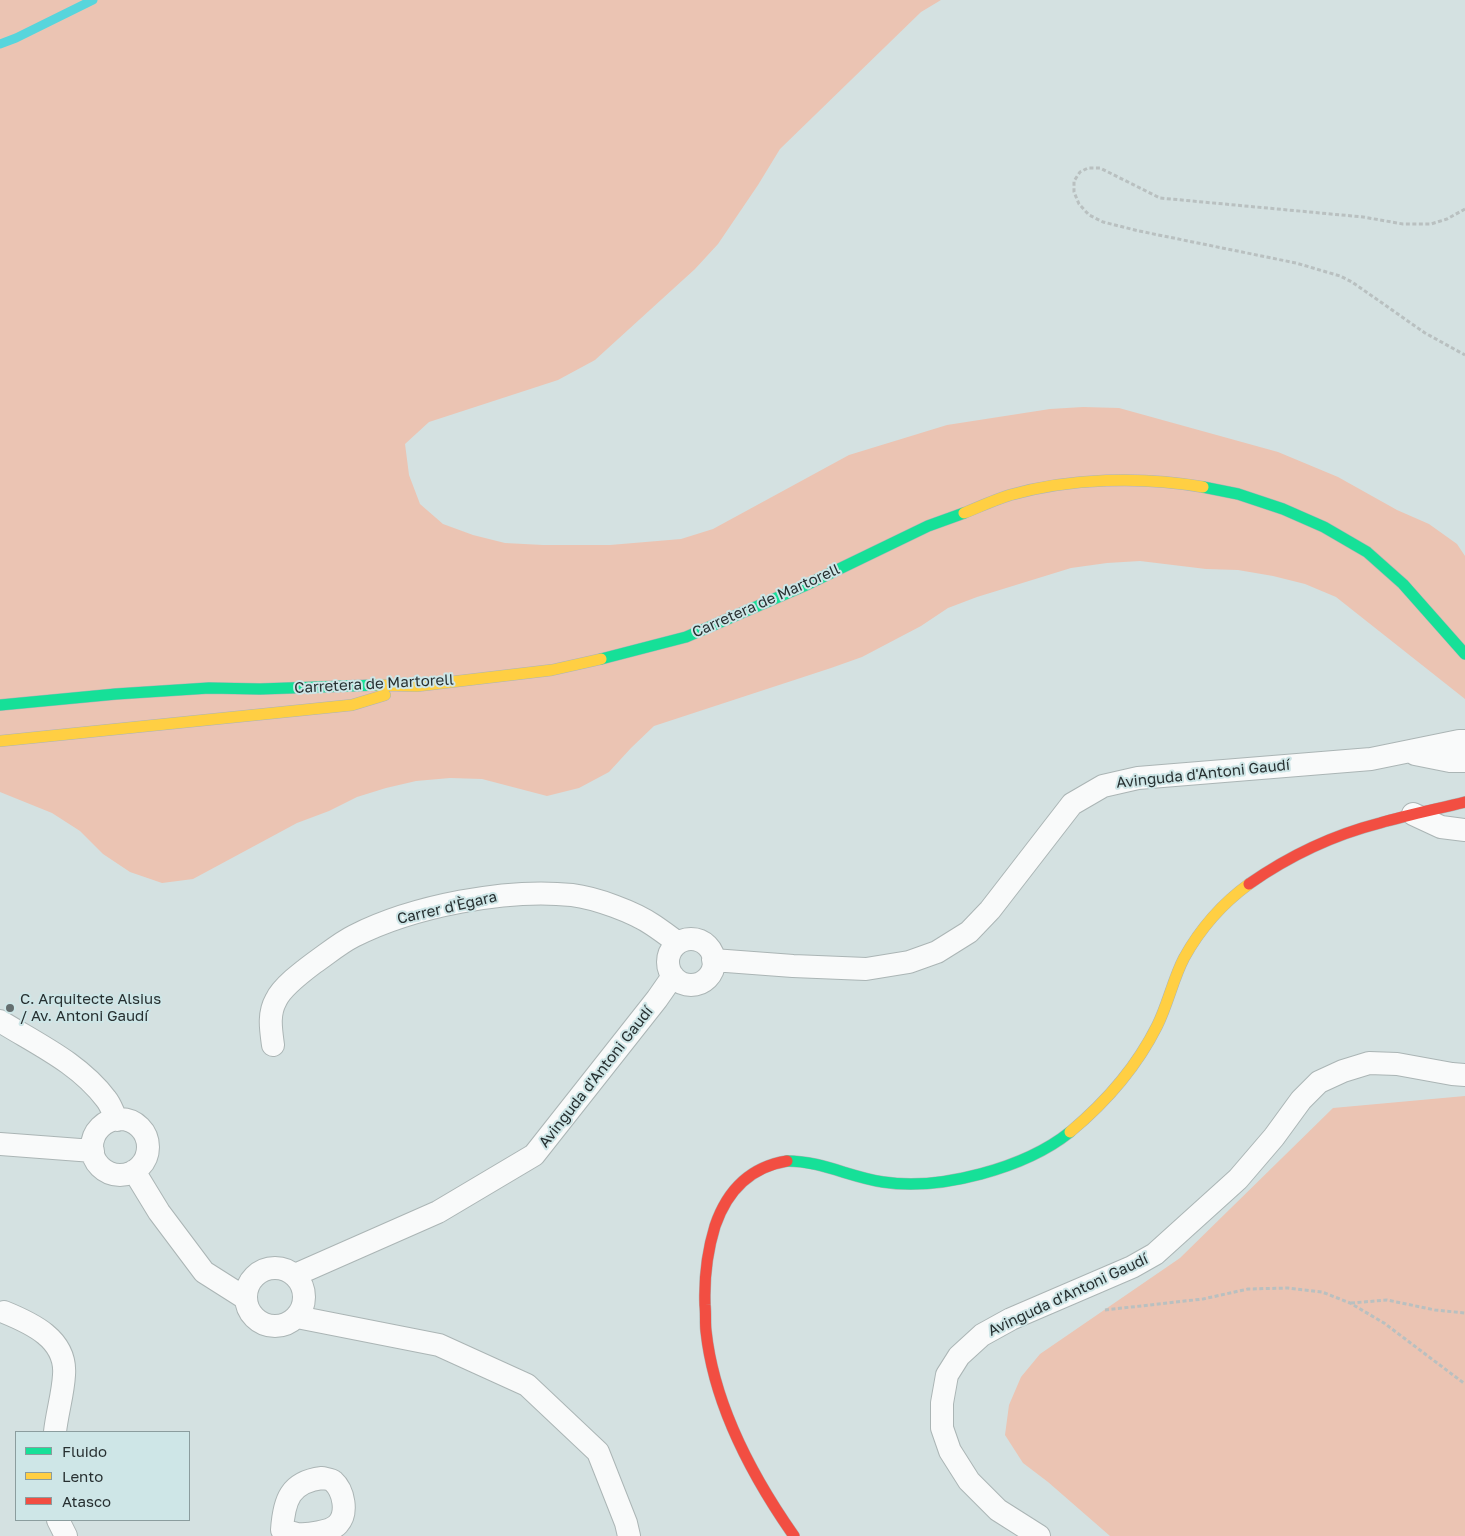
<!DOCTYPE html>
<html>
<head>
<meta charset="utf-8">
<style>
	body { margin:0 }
	#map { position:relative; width:1465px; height:1536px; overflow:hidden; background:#d4e1e1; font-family:"Golos Text",sans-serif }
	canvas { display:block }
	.legend { position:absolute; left:15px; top:1431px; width:175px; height:90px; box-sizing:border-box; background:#cee6e7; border:1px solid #8b9d9e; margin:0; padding:6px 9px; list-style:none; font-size:15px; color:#273031 }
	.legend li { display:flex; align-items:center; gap:10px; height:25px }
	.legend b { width:25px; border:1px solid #8b9d9e }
</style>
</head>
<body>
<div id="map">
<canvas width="1465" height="1536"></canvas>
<ul class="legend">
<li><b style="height:6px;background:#16e098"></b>Fluido</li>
<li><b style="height:6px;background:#ffcf43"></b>Lento</li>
<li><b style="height:6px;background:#f24e42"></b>Atasco</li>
</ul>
</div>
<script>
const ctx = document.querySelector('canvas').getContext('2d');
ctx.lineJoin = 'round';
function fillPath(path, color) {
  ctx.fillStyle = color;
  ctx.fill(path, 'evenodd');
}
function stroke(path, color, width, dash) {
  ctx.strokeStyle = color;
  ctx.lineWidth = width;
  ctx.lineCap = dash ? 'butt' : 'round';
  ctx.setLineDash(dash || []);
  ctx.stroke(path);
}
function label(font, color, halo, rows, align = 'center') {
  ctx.font = font + ' "Golos Text",sans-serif';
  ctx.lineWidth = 4;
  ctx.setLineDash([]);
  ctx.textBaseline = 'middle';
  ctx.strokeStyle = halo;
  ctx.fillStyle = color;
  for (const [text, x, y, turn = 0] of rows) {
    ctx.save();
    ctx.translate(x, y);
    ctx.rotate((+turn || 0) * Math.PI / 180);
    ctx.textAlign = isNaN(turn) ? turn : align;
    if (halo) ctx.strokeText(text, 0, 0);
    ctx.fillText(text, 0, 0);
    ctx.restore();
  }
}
fillPath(new Path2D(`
	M0,0H941L921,12L780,149L758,185L718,244L695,269L595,360L558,380L429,422L405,444L409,475L420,504L443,524L473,535L505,543L543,545H610L681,539L713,529L849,455L947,425L1050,409L1083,407L1119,408L1278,452L1338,477L1397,510L1429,524L1457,544L1465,556V699L1336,597L1305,584L1273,576L1238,570L1206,569L1140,561L1107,563L1071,568L977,597L948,608L921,626L862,657L831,668L654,726L631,748L609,772L579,788L547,796L482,779L450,778L416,781L386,788L357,797L329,811L297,823L193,879L162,883L130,872L103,854L80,831L52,813L0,792Z
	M1465,1096V1536H1110L1048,1482L1023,1463L1005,1435L1009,1405L1021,1377L1040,1354L1180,1258L1333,1108Z`), '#ebc4b3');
stroke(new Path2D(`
	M0,44L16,38L93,0`), '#57d5dc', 9);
const street = new Path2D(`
	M1415,754L1450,761H1465
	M1413,814L1441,827L1465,830
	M668 962a23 23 0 1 1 46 0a23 23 0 1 1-46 0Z
	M713,960L793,966L866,969L909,962L937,952L969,932L990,910L1072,804L1103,786L1138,778L1371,759L1459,741H1465
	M0,1021C37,1044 79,1063 106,1099C111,1105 113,1113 117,1120
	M273,1045C271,1030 268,1014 276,1000C282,987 302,972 314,963C327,954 340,943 354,936C413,906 507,888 572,895C596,898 634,912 653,925C662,931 670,937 678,943
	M92 1147a28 28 0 1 1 56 0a28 28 0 1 1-56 0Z
	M0,1144L93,1151
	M134,1171L159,1212L204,1272L245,1298
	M246 1297a29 29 0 1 1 58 0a29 29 0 1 1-58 0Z
	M295,1275L438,1212L534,1155L657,999L673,976
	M4,1312C31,1323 67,1339 64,1375C63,1394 57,1413 55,1432
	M297,1317L439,1345L527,1385L598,1452L626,1523L629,1536
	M322,1478C326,1479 331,1479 333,1481C344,1491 348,1513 338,1524C331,1532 307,1535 297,1534C292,1533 287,1531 282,1530C284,1500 290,1482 322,1478Z
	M58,1520L66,1536
	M1039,1536L998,1510L969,1481L950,1451L942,1428V1403L947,1375L959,1356L982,1335L1011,1319L1132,1267L1155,1254L1238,1179L1274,1137L1301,1100L1319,1082L1343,1071L1369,1063L1397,1064L1452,1074L1465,1075`);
const fast = new Path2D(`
	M1203,487L1238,494L1283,509L1324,527L1367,552L1403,584L1465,654
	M601,659L686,637L804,586L928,526L964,513
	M0,705L116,694L209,688L260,689L377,685
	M787,1161C821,1161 850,1177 883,1182C940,1191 1025,1168 1070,1132`);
const slow = new Path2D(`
	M964,513C979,507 994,500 1010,495C1070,478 1142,476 1203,487
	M377,685L417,686L552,670L601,659
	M0,741L352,705L385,695
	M1070,1132C1106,1102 1136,1068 1157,1026C1168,1004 1173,979 1184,958C1200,929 1223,903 1249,884`);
const jam = new Path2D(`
	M1249,884C1289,856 1333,835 1380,823C1408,815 1437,809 1465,802
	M787,1161C750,1167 727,1191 715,1226C707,1252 704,1277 705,1305C706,1314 705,1323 706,1331C714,1406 752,1476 794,1536`);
stroke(street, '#abb5b5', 24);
stroke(fast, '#abb5b5', 12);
stroke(slow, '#abb5b5', 12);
stroke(jam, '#abb5b5', 12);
stroke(new Path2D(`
	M1465,209L1447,219L1431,224H1403L1363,217L1160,198L1100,168H1088L1080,172L1074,181V192L1079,204L1089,215L1103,222L1139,231L1296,263L1340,276L1352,282L1425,333L1465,355
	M1351,1303L1387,1300L1435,1310L1465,1313
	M1105,1310L1203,1299L1248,1289L1288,1288L1322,1292L1350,1303L1384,1323L1465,1384`), '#b9c0c0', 3, [4, 2.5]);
stroke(street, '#f9fafa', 22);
stroke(fast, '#16e098', 11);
stroke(slow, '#ffcf43', 11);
stroke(jam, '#f24e42', 11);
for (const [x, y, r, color] of [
	[10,1008,5,"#646e6f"]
]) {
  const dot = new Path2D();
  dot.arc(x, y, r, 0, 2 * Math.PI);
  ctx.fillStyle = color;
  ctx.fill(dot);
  stroke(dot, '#cee6e7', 2);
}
label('15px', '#273031', '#cee6e7', [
	["Carretera de Martorell",766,601,-24],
	["Carretera de Martorell",374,684,-3],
	["Avinguda d'Antoni Gaudí",1203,774,-6],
	["Carrer d'Ègara",447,908,-13],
	["Avinguda d'Antoni Gaudí",596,1077,-52],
	["Avinguda d'Antoni Gaudí",1068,1295,-25]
]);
label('15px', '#273031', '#cee6e7', [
	["C. Arquitecte Alsius",20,999],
	["/ Av. Antoni Gaudí",20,1016]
], 'left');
</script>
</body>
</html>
